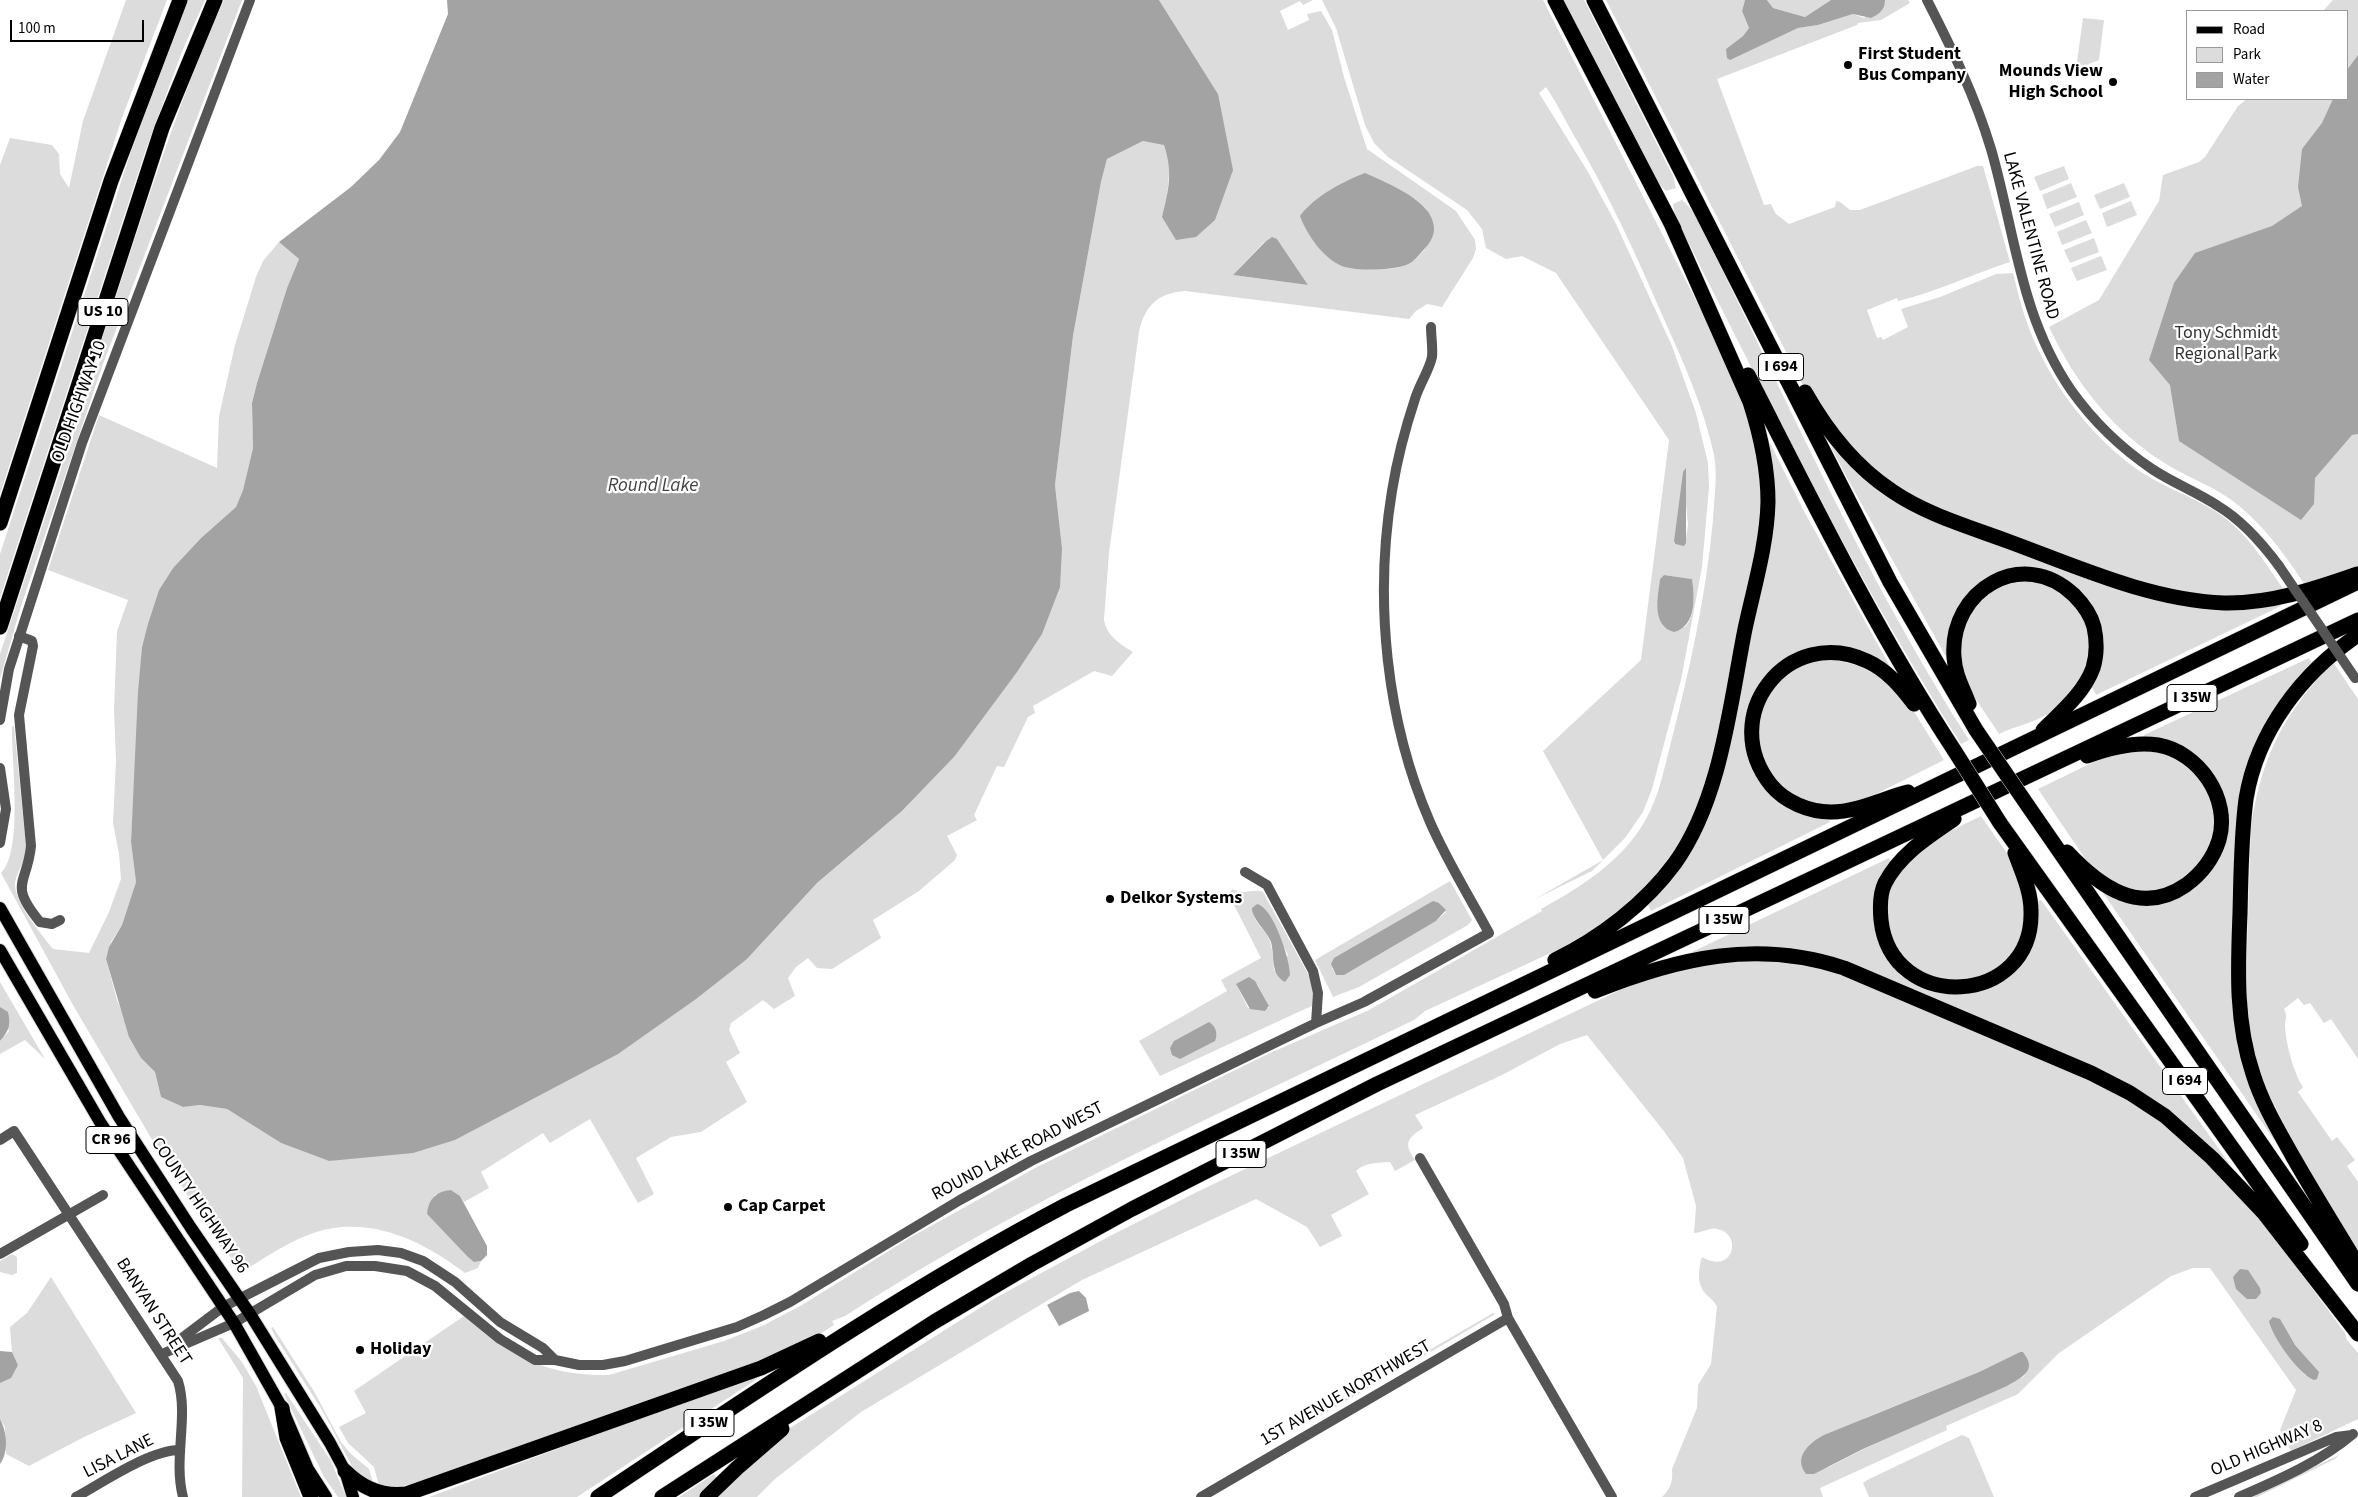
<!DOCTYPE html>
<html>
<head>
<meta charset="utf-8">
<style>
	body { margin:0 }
	#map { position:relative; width:2358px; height:1497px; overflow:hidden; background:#fff; font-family:"Source Sans 3",sans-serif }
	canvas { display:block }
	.legend { position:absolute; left:2186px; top:10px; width:162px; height:90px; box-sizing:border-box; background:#fff; border:1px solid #999; margin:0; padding:6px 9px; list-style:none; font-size:15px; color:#000 }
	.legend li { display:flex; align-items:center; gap:10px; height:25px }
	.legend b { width:25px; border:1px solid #999 }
	.scale { position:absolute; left:10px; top:20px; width:134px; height:22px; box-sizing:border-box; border:2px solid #000; border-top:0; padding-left:6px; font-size:15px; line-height:18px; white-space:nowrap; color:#000; -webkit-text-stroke:4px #fff; paint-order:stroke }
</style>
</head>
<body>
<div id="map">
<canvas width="2358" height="1497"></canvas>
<ul class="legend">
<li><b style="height:6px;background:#000"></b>Road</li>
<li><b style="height:14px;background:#dcdcdc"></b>Park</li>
<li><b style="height:14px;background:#a3a3a3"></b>Water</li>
</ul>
<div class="scale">100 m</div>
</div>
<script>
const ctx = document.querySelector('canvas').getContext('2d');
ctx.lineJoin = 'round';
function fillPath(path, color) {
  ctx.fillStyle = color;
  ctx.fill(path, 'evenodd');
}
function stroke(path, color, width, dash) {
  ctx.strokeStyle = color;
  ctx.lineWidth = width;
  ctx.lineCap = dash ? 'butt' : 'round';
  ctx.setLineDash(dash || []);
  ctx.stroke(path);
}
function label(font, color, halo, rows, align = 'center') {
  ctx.font = font + ' "Source Sans 3",sans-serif';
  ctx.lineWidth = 4.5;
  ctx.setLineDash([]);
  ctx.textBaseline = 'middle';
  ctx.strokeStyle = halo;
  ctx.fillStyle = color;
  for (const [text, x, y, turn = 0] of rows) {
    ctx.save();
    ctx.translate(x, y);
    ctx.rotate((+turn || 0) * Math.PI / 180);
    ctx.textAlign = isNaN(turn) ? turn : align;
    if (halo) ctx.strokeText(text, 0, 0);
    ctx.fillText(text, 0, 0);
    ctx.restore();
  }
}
fillPath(new Path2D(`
	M126,0H167L123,115L0,494V165L10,138L52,145L59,154L60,174L69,188L83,121Z
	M188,0H205L183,49L145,152L0,598V554L132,148Z
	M224,0H242L103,364L21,606L0,679V654L62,466L100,360L97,354C137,235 172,115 224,0Z
	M1159,0H1313L1303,5L1300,1L1280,11L1288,30L1309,20L1307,14L1321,11L1332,30L1344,77L1367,149L1456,211L1475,240L1476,249L1473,258L1442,307L1427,304L1416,311L1409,319L1185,291C1158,293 1145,305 1139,332L1109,553L1104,620C1107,636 1120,644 1133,652L1112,676L1094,671L1033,706L1035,713L1028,717L1004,767L997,766L974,815L977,820L947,836L957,855L955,860L919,891L873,920L881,938L832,969L817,968L808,958L796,967L788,978L795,996L774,1009L763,1000L731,1023L729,1030L740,1053L726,1062L747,1102L701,1132L671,1137L636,1158L654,1194L638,1203L590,1119L550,1143L543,1133L481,1172L489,1188L464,1202L460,1196L451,1190L435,1195L427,1214L474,1262L481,1261L478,1268L465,1273C420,1239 365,1213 308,1235C285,1244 264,1258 244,1271L220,1246L154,1143L73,1005L1,873C24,851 11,759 12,726H14L26,846C26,863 17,870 15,883C14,902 41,934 53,949L89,953L109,912L121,879L119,854L113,823L116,761L114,709L117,631L128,600L48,570L99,415L217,468L219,416L235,345L256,277L263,261L279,242L299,259L287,288L257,383L252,403L253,448L243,490L236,507L201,538L173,568L159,590L142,647L131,842L136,882L122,925L111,942L106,959L117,1000L141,1058L155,1072L161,1097L183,1107L200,1105L227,1109L281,1143L329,1161L455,1140L540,1094L747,959L817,883L902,811L954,757L1062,548L1055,485L1073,336L1101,182L1107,159L1143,141L1164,144L1170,164L1167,197L1162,217L1218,94ZM1389,184C1403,193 1419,198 1429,213C1436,225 1436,234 1428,245C1423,251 1418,258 1412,262C1395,274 1351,270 1333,261ZM1277,239L1308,285L1233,275L1264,242Z
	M1322,0H1543L1735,377L1763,466V526L1705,790L1680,846L1640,896L1583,938L1425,1011L1414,1020C1222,1113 1025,1199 845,1316L832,1321L834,1325L800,1347L417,1483L398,1487L379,1486L374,1467L348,1443L339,1427L366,1413L354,1391L464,1316C515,1355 541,1376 609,1375L724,1341L762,1326L802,1305L911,1237L1037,1167L1270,1053L1369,1010L1542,911L1541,909C1581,887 1621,862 1645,821C1659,797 1664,769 1671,742C1690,669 1706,595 1713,520C1714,499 1718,476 1714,455C1704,408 1683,361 1663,317C1637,256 1609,196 1576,139C1566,122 1557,103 1546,87L1539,93L1588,172L1616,224L1672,346L1696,413L1708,463L1709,487L1702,567L1681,680L1652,789L1643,812L1625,838L1592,871L1535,899L1603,860L1543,751L1641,660L1669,440L1556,273L1522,256L1506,259L1486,248L1482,229L1467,210L1388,157L1374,143L1365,125L1336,28ZM1683,472L1688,525L1685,545L1674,544ZM1664,575L1692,579C1694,594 1696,616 1685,627H1664C1656,610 1658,597 1660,579Z
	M1563,0H1584L1673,176L1676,188L1666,191L1656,181Z
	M1606,0H1745L1742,11L1749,28L1743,36L1726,49L1746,52L1798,28L1818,25L1853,14L1864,18L1885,3V0H1908L1910,3L1881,20L1858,23L1857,25L1717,79L1764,205L1771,204L1776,214L1789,224L1835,207L1836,201L1840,202L1850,210H1860L1977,166H1983L2010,262C1972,274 1937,292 1898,301L1897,298L1867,310L1877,338L1881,337L1883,340L1908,327L1901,309L1940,297L1996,274L2013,273C2017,288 2020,303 2025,317C2045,376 2085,431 2135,468C2160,486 2189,495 2215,511C2247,531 2265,563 2286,593L2249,599L2168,594L1984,530L1879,479L1807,393Z
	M1767,0H1831L1805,17L1773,8Z
	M2333,0H2358V567L2307,588C2285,555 2263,523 2230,499C2209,484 2184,476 2163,462C2111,429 2075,382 2049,327L2099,300L2159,201L2163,175L2199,162L2205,157L2238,106L2247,99H2347V11H2323Z
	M2083,18L2104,20L2099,60L2076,69Z
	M2064,166L2069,179L2040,191L2034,177Z
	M2071,183L2077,197L2047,209L2042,195Z
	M2124,183L2130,197L2100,209L2094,195Z
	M1682,200L1693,211C1782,388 1862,573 1969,740L1961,744C1854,575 1765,395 1675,216L1673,204Z
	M2131,201L2137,215L2107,227L2102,213Z
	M2079,202L2084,215L2055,227L2049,214Z
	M2086,220L2092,233L2062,245L2057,232Z
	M2094,238L2099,252L2070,263L2064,250Z
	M2101,256L2107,270L2077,281L2071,268Z
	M1770,443L1805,513L1892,670L1821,649L1754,700L1762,781L1827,816L1830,822L1651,911L1646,901L1690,846L1768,546L1767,445Z
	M1833,446L1876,487L2138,593L2279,602L2281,606L2096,695L2091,685L2098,626L2051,577L1985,583L1949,656L1946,657L1845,474L1831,447Z
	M2034,582C2044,585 2055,588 2063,593C2089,612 2100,655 2081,682C2075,691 2065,700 2057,707C2041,722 2017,725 1999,734C1987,715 1972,696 1963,675C1950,642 1966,604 1997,588C2009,582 2022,582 2034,582Z
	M1828,658L1872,669L1908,702L1944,760L1860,802C1770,829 1719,720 1795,667C1803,661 1818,660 1828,658Z
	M2309,658L2314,667L2254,761L2235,991L2281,1150L2101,890L2149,901L2218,856L2210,774L2146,740L2144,735Z
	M2333,662L2358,699V1059L2331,1019L2324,1023L2310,1003L2304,1005L2298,998L2284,1009C2288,1017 2285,1019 2285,1027C2286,1044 2294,1074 2303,1087L2298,1092L2332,1141L2337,1137L2355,1160L2347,1166L2358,1182V1254L2294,1145L2265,1086L2252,1053L2245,1012L2251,826C2262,754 2284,714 2333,662Z
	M2125,751H2157L2174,756L2194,771L2208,789L2215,816L2212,839L2204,859L2176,885L2153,892L2121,888L2088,863L2038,789L2110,754Z
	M1981,816L2011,859L2022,887L2026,924L2009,961L1972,982L1923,975L1898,952L1887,926L1886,905L1892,882L1928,842Z
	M1889,858L1893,866L1881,884L1895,962L1968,991L2032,941L2036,928V902L2041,900L2229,1163L2226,1165L2158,1107L1844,964L1694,956L1692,952Z
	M1450,881L1472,920L1468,925L1359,987L1333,997L1315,960ZM1439,903L1446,912L1436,921L1336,975L1332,968Z
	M1232,889C1245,896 1253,888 1263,892L1308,974L1320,1002L1160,1076L1139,1041L1227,991L1221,980L1261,958L1229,895ZM1257,904L1265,909L1288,955L1274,971C1273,960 1273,949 1269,939C1265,929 1251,919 1252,908ZM1257,984L1269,1006V1008H1248L1237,986Z
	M1768,958L1836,970L2098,1080L2143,1105L2225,1177L2275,1238L2345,1333L2347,1340L2358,1353V1419L2291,1451L2280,1430L2296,1390L2210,1268H2193L2171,1276L2059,1353L2018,1394L1946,1426L1947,1430L1820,1488L1823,1497H1662C1671,1489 1673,1480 1672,1469L1697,1408L1698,1385L1711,1364L1717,1307C1714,1299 1706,1296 1702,1289C1697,1279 1699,1267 1702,1257C1734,1276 1743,1233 1717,1229C1710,1227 1702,1233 1694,1233L1696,1206L1683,1158L1663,1130L1587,1035L1560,1044L1502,1075L1415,1115L1423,1128C1406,1139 1404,1144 1415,1160L1395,1171L1390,1162C1378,1163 1365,1162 1356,1171L1369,1194L1331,1215L1342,1236L1320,1247L1307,1227L1256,1199L1082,1280L861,1412L775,1479L757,1497H715L779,1435L997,1297L1108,1237L1199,1191L1641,980L1688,966ZM2270,1326L2295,1345L2315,1368L2305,1375L2284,1348ZM2020,1352H2023C2030,1361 2031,1369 2023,1377L1864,1449L1827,1468L1865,1418L1979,1372Z
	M0,982L45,1059L25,1040L0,1054V1041L9,1031L0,1007Z
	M12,1254L17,1257V1273L12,1275L0,1272V1261Z
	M51,1277L136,1413L82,1438L29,1466L6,1454L5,1427L0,1419V1383L18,1365L12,1352L10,1327L27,1313Z
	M1493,1313L1495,1314L1492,1316L1410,1364L1409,1362Z
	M273,1327L315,1393L341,1442L350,1453L369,1469L373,1483L354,1470L322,1410L275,1336L271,1328Z
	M222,1338L242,1362L256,1386L301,1497H242L243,1378L218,1338Z
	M755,1375L757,1379L577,1497H429Z
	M1382,1377V1380L1315,1419L1313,1418Z
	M286,1393L331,1461L346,1497H338L324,1477L284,1394Z
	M1962,1435L1969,1438L1994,1497H1869L1863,1483L1867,1480Z
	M2339,1455L2335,1459L2257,1497H2251Z
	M714,1474L719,1480L701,1497H679Z`), '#dcdcdc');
fillPath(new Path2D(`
	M447,0H1159L1218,94L1233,170L1215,220L1196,237L1176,240L1162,217C1169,189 1173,172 1164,145L1143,141L1107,159L1101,182L1073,336L1055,485L1062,548L1060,587L1042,634L1017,672L954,757L902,811L817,883L747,959L696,999L618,1054L455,1140L413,1153L329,1161L281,1143L227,1109L200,1105L183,1107L161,1097L155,1072L141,1058L129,1037L106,959L109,947L122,925L136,882L131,842L138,692L142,647L148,624L159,590L173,568L201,538L236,507L243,490L253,448L252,403L257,383L287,288L299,259L279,242L351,187L379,160L400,132L448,14Z
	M1745,0H1767L1773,8L1805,17L1831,0H1885C1885,10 1879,14 1871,18L1853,14L1818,25L1798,28L1730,60L1727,58L1726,49L1743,36L1749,28L1742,11Z
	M2358,55V434L2352,435L2315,478L2314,504L2301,520L2179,441L2170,385L2149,360L2174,283L2195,253L2272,226L2302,206L2298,187L2302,149L2322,123L2333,99H2347V70Z
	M1365,173C1385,182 1417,195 1429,213C1436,225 1436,234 1428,245C1423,250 1418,257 1412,262C1401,271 1359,271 1345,267C1325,261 1307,235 1300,216C1315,196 1342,182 1365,173Z
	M1272,237L1277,239L1308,285L1233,275L1265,242Z
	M1686,468V543L1684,546L1675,544L1674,541L1683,472Z
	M1664,575L1692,579C1695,599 1696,626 1674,632C1651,626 1658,596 1660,579Z
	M1433,901L1439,903L1446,910L1436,921L1344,975H1336L1331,964L1334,958Z
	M1257,904C1273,907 1290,959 1290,975L1285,982C1270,974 1275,957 1271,942C1267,931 1251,918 1252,908Z
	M1249,977L1255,981L1269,1006L1265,1011L1250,1009L1236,984Z
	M0,1007L8,1012C11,1025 9,1031 0,1041Z
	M1209,1022C1216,1026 1218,1034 1215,1041L1180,1059L1172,1055L1170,1048L1174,1041Z
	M451,1190L460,1196L487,1246V1255L481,1261L474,1262L468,1257L427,1214C428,1199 437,1191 451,1190Z
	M2240,1269L2248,1270L2260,1288L2261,1293L2256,1299H2247L2236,1289L2233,1277Z
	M1079,1291L1086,1298L1089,1311L1059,1326L1047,1305L1070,1293Z
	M2273,1317L2280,1319L2295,1345L2319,1372L2317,1379L2314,1380C2299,1374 2272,1337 2269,1321Z
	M0,1351L12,1352L18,1365L11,1378L0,1383Z
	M2020,1352H2023C2038,1371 2022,1377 2007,1386L1863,1449L1814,1474H1806C1793,1457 1809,1443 1824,1435L1979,1372Z
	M0,1419C7,1432 9,1452 0,1464Z`), '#a3a3a3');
const primary = new Path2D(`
	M0,908L119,1117L191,1228L250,1314L330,1443L345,1471L353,1497
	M0,950L100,1122L234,1323L282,1408L308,1469L326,1497`);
const motorway = new Path2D(`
	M1555,0L1674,229
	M1594,0L1890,582L1976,730
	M1748,375C1813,502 1876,631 1954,750
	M1805,392C1827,431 1854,466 1892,491C1927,515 1970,527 2010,542C2078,567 2150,600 2224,603C2270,604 2314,589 2357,574
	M0,523L111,181L180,0
	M0,627L162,128L215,0
	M2358,635C2302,673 2257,731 2246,799C2241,837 2241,875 2240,913C2238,966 2235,1021 2253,1074C2262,1103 2277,1128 2292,1155C2313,1192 2336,1229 2358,1265
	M1969,704C1963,688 1955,675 1954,657C1949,590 2023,546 2074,595C2083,604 2091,615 2094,627C2097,641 2097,655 2093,668C2084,693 2061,712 2043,730
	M1908,792C1884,798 1857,812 1831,812C1809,812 1785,802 1771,785C1716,716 1788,624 1867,661C1887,670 1901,687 1914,704
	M2028,806L2358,1284
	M1954,819C1928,837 1900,854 1885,883C1880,893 1880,909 1881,920C1891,1014 2034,1007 2031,911C2031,891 2022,872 2015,853
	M2000,823L2301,1244
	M2067,852C2099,886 2140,917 2186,885C2201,874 2213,859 2219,840C2231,799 2199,752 2158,745C2134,741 2109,748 2087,756
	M1555,960C1600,938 1645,904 1675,863C1721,799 1730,704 1745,629C1754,587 1767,545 1768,502C1768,467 1761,436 1750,402L1670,221
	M1595,991C1678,958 1757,939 1844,968L2091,1073L2130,1093L2165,1116L2212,1158L2263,1212L2358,1334
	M282,1408L287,1438L311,1497
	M345,1471C362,1488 381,1497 406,1494L761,1368L819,1341
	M598,1497C751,1395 903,1291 1066,1205L2358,582
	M662,1497L934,1322L1032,1264L1132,1209L1377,1084L2358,620
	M707,1497L737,1468L782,1429`);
stroke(primary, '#dbdbdb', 14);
stroke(motorway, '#dbdbdb', 16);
stroke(new Path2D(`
	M19,636L32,641L33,646L19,715L31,846C27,885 8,883 40,922L52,924L60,920
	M1245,872L1267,885L1313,971L1318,993L1316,1023
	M0,1140L14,1131L178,1381C189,1416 173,1459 183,1497
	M1420,1158L1504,1304L1508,1318L1612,1497
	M0,1254L103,1195
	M174,1344L223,1307L319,1258L349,1252L378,1250L401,1253L423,1261L455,1282L500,1322L543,1348L555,1360
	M162,1354L234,1323L315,1275L346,1266H375L407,1271L435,1286L500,1339L535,1360H555L579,1365H603L625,1361L737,1327L764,1315L790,1302L960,1200L1031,1161L1316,1023L1364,1002L1489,933C1469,896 1447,861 1430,822C1386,721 1374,600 1392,491C1397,460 1405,429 1415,399C1419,385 1429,371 1432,357C1433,348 1431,336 1431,327
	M76,1497C102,1483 150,1450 179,1450
	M1201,1497L1508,1318`), '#555', 10);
stroke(new Path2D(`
	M1927,0C1952,49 1975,96 1991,149C2015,232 2020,316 2071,390C2093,421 2121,448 2152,469C2173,483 2197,492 2218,506C2243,521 2262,543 2279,566
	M0,720L9,669L82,443L250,0
	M0,768L6,809L0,843
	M2195,1497L2336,1437L2352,1435
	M2239,1497C2278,1480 2320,1462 2353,1434`), '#555', 10);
stroke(primary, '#000', 12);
stroke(motorway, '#000', 15);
const motorwayBridge = new Path2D(`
	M1976,730L2028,806
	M1954,750L2000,823`);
stroke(motorwayBridge, '#dbdbdb', 16, []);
stroke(new Path2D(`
	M2279,566L2355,678`), '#555', 10);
stroke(motorwayBridge, '#000', 15);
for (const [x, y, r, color] of [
	[1848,65,5,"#000"],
	[2113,82,5,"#000"],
	[1110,899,5,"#000"],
	[728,1207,5,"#000"],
	[360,1350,5,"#000"]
]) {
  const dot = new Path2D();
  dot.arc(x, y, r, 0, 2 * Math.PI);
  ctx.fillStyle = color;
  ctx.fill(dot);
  stroke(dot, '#fff', 2);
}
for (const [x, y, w] of [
	[103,312,50],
	[1781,367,45],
	[2192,698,50],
	[1724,920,50],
	[2185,1081,45],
	[111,1140,50],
	[1241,1154,50],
	[709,1423,50]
]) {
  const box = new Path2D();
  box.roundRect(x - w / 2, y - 13.5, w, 27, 4);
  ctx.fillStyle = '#fff';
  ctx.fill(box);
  stroke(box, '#000', 1);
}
label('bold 16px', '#000', null, [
	["US 10",103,312],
	["I 694",1781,367],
	["I 35W",2192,698],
	["I 35W",1724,920],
	["I 694",2185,1081],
	["CR 96",111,1140],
	["I 35W",1241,1154],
	["I 35W",709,1423]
]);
label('bold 18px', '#000', '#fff', [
	["First Student",1858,55],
	["Bus Company",1858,76],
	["Mounds View",2103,72,"right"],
	["High School",2103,93,"right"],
	["Delkor Systems",1120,899],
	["Cap Carpet",738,1207],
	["Holiday",370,1350]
], 'left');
label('18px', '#000', '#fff', [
	["LAKE VALENTINE ROAD",2030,236,75],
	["OLD HIGHWAY 10",80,402,-70],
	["ROUND LAKE ROAD WEST",1018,1152,-28],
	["COUNTY HIGHWAY 96",199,1206,56],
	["BANYAN STREET",153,1312,57],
	["1ST AVENUE NORTHWEST",1346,1394,-30],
	["OLD HIGHWAY 8",2267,1449,-23],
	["LISA LANE",119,1457,-27]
]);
label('18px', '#333', '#fff', [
	["Tony Schmidt",2226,334],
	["Regional Park",2226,355]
]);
label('italic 19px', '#444', '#fff', [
	["Round Lake",653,487]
]);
</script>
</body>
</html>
